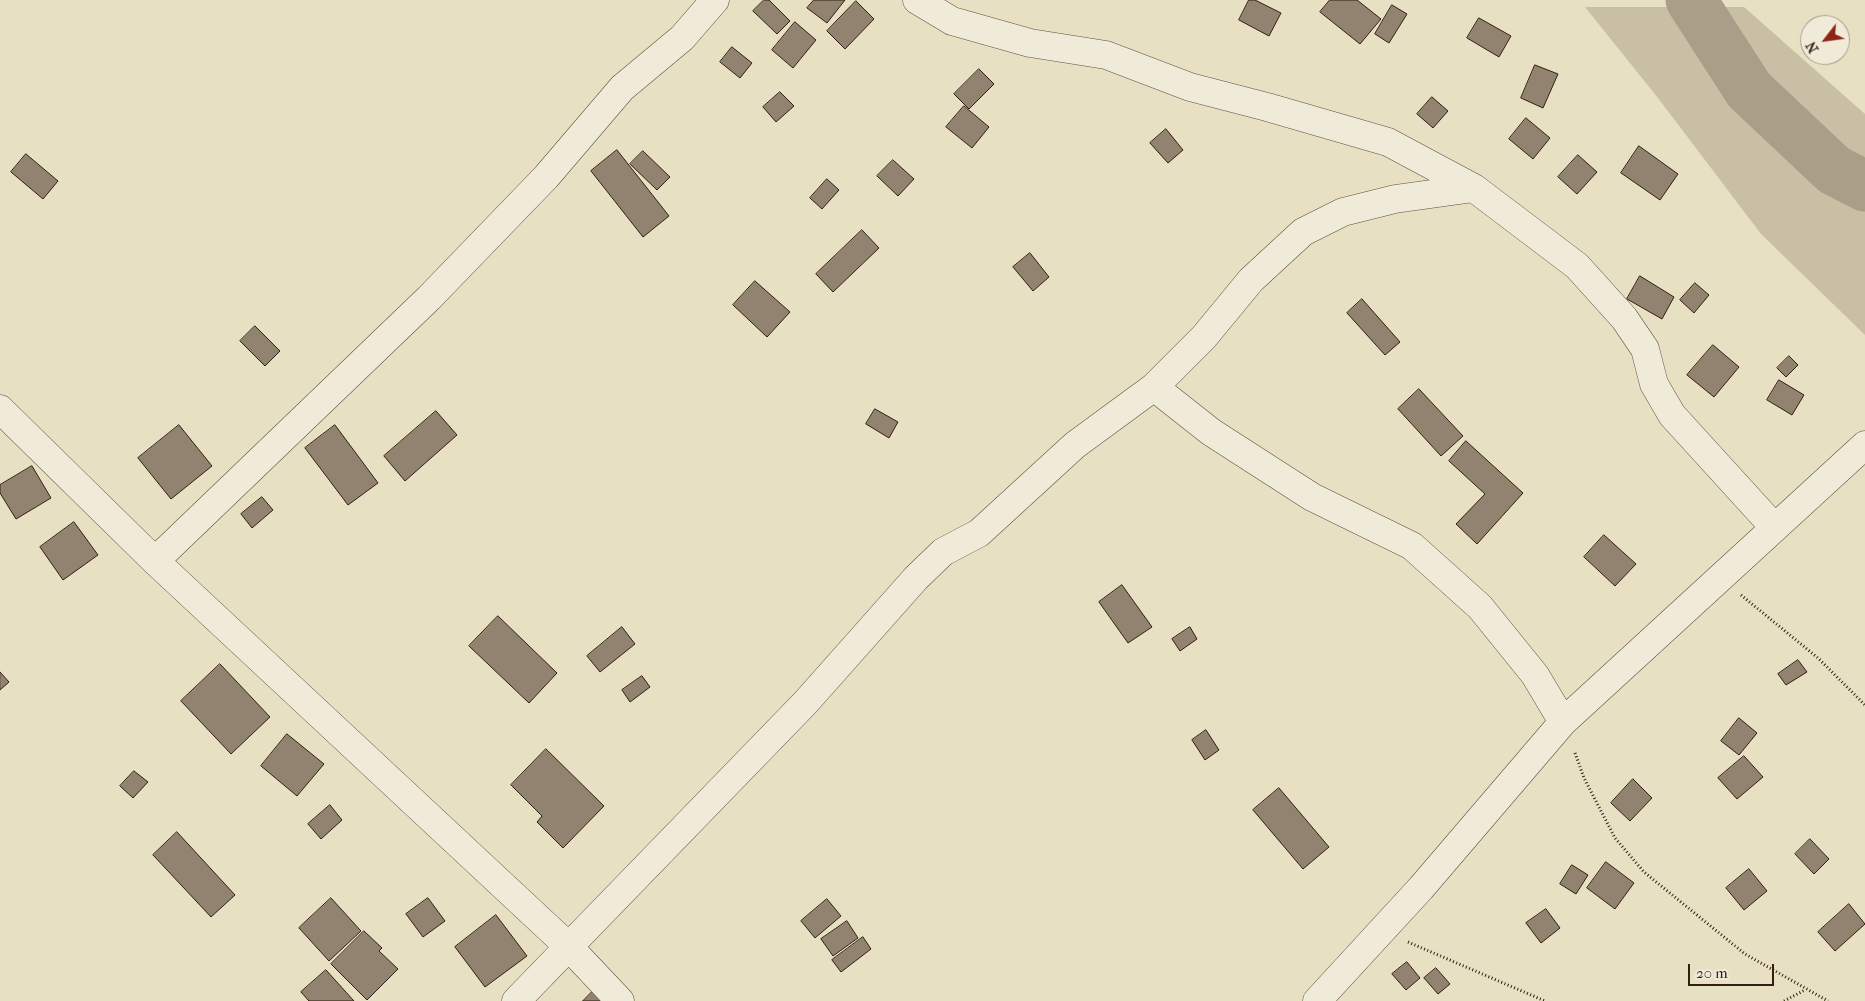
<!DOCTYPE html>
<html>
<head>
<meta charset="utf-8">
<style>
	body { margin:0 }
	#map { position:relative; width:1865px; height:1001px; overflow:hidden; background:#e8e0c3; font-family:"IM FELL French Canon",serif }
	canvas { display:block }
	.north { position:absolute; left:1800px; top:15px; width:50px; height:50px; box-sizing:border-box; background:#f0ebd8; border:1px solid #a4998a; border-radius:50%; rotate:240deg; font-size:14px; font-weight:700; line-height:20px; text-align:center; color:#321e15 }
	.north::after { content:''; display:block; margin:auto; width:18px; height:22px; background:#8f2418; clip-path:polygon(50% 0,100% 100%,50% 72%,0 100%) }
	.scale { position:absolute; left:1688px; top:964px; width:86px; height:22px; box-sizing:border-box; border:2px solid #321e15; border-top:0; padding-left:6px; font-size:15px; line-height:18px; white-space:nowrap; color:#321e15; -webkit-text-stroke:4px #f0ebd8; paint-order:stroke }
</style>
</head>
<body>
<div id="map">
<canvas width="1865" height="1001"></canvas>
<div class="north">N</div>
<div class="scale">20 m</div>
</div>
<script>
const ctx = document.querySelector('canvas').getContext('2d');
ctx.lineJoin = 'round';
function fillPath(path, color) {
  ctx.fillStyle = color;
  ctx.fill(path, 'evenodd');
}
function stroke(path, color, width, dash) {
  ctx.strokeStyle = color;
  ctx.lineWidth = width;
  ctx.lineCap = dash ? 'butt' : 'round';
  ctx.setLineDash(dash || []);
  ctx.stroke(path);
}
fillPath(new Path2D(`
	M1585,7H1744L1865,114V335L1761,234L1658,98Z`), '#c9bfa5');
stroke(new Path2D(`
	M1691,0L1749,90L1834,170L1865,186`), '#aa9e88', 51);
const building = new Path2D(`
	M764,0H769L790,21L777,34L753,11Z
	M814,0H845L827,23L807,8Z
	M1249,0H1255L1281,13L1269,36L1239,20Z
	M1330,0H1357L1381,19L1360,44L1320,12Z
	M856,1L874,19L845,49L827,31Z
	M1392,5L1407,14L1389,43L1375,34Z
	M1479,18L1511,36L1499,57L1467,38Z
	M795,22L816,40L793,68L772,50Z
	M732,47L752,63L740,78L720,62Z
	M1535,65L1558,74L1543,108L1521,98Z
	M979,69L994,84L969,109L954,94Z
	M780,92L794,106L776,122L763,107Z
	M1432,97L1448,111L1433,128L1417,114Z
	M964,106L989,127L972,148L946,127Z
	M1526,118L1550,138L1533,159L1509,139Z
	M1166,129L1183,150L1168,163L1150,143Z
	M1639,146L1678,174L1660,200L1621,173Z
	M617,150L669,216L643,237L591,171Z
	M643,151L670,177L657,190L630,164Z
	M26,154L58,181L43,199L11,172Z
	M1578,155L1597,172L1577,194L1558,177Z
	M893,160L914,179L898,196L877,176Z
	M827,179L839,190L822,209L810,198Z
	M862,230L879,248L833,292L816,274Z
	M1030,253L1049,277L1033,291L1013,267Z
	M1640,276L1674,297L1662,319L1627,299Z
	M755,281L790,312L767,337L733,305Z
	M1695,283L1709,295L1694,313L1680,300Z
	M1362,299L1400,342L1385,355L1347,313Z
	M255,326L280,351L265,366L240,341Z
	M1713,345L1739,367L1714,397L1687,375Z
	M1789,356L1798,365L1786,377L1777,368Z
	M1779,380L1804,395L1792,415L1767,400Z
	M1419,389L1463,436L1441,456L1398,409Z
	M875,409L898,422L889,438L866,424Z
	M436,411L457,435L405,481L384,456Z
	M179,425L212,466L171,499L138,458Z
	M335,425L378,483L348,505L305,448Z
	M1466,441L1523,493L1477,544L1456,524L1485,494L1449,461Z
	M32,466L51,498L16,519L0,493V485Z
	M262,497L273,510L252,528L241,514Z
	M74,522L98,555L63,580L40,547Z
	M1604,535L1636,564L1615,586L1584,557Z
	M1122,585L1152,627L1128,643L1099,602Z
	M498,616L557,673L529,703L469,646Z
	M622,627L635,644L600,672L587,656Z
	M1190,627L1197,639L1180,651L1172,639Z
	M1798,660L1807,672L1786,685L1778,674Z
	M220,664L270,717L231,754L181,701Z
	M0,672L9,682L0,690Z
	M642,676L650,687L630,702L622,690Z
	M1739,718L1757,733L1739,755L1721,741Z
	M1206,730L1219,750L1205,760L1192,740Z
	M287,734L324,764L297,796L261,766Z
	M546,749L604,806L563,848L537,822L542,816L511,785Z
	M1744,756L1763,777L1737,799L1718,778Z
	M134,771L148,782L133,798L120,786Z
	M1633,779L1652,798L1630,821L1611,803Z
	M1279,788L1329,847L1303,869L1253,810Z
	M330,805L342,820L321,839L308,824Z
	M177,832L235,895L211,917L153,855Z
	M1810,839L1829,859L1814,874L1795,854Z
	M1606,862L1634,883L1615,909L1587,888Z
	M1572,865L1588,875L1576,894L1560,884Z
	M1749,869L1767,891L1744,910L1726,888Z
	M331,898L361,931L329,961L299,928Z
	M428,898L445,921L423,937L406,914Z
	M827,899L841,916L815,938L801,921Z
	M1849,904L1865,924L1835,951L1818,932Z
	M1546,909L1560,928L1541,943L1526,923Z
	M496,915L527,956L485,987L455,947Z
	M847,921L858,938L833,956L821,939Z
	M364,931L382,948L379,951L398,969L367,1000L331,964Z
	M863,937L871,949L841,972L832,960Z
	M1407,962L1420,978L1406,990L1392,974Z
	M1436,968L1450,984L1438,994L1424,978Z
	M326,970L354,1001H309L301,992Z
	M594,990L605,1001H583Z`);
fillPath(building, '#91836f');
stroke(building, '#321e15', 1);
const minor = new Path2D(`
	M917,0L952,21L1030,43L1106,55L1190,87L1267,107L1388,142L1474,188L1577,266L1624,318L1645,349L1654,384L1672,415L1774,527
	M1154,387L1211,432L1312,497L1412,546L1480,607L1535,675L1563,722
	M0,409L155,561L569,947L620,1001
	M155,561L429,298L546,177L622,88L682,38L715,0
	M516,1001L806,702L916,578L943,552L979,533L1075,445L1154,387L1204,337L1251,280L1303,232L1343,212L1395,199L1474,188
	M1317,1001L1421,888L1563,722L1865,445`);
stroke(minor, '#604e40', 29);
stroke(new Path2D(`
	M1741,595L1818,658L1865,705
	M1575,753L1584,778L1615,838L1644,872L1745,954L1828,1001
	M1408,942L1545,1001
	M1784,1001L1805,990`), '#321e15', 3, [1, 2.5]);
stroke(minor, '#f0ebd8', 28);
</script>
</body>
</html>
